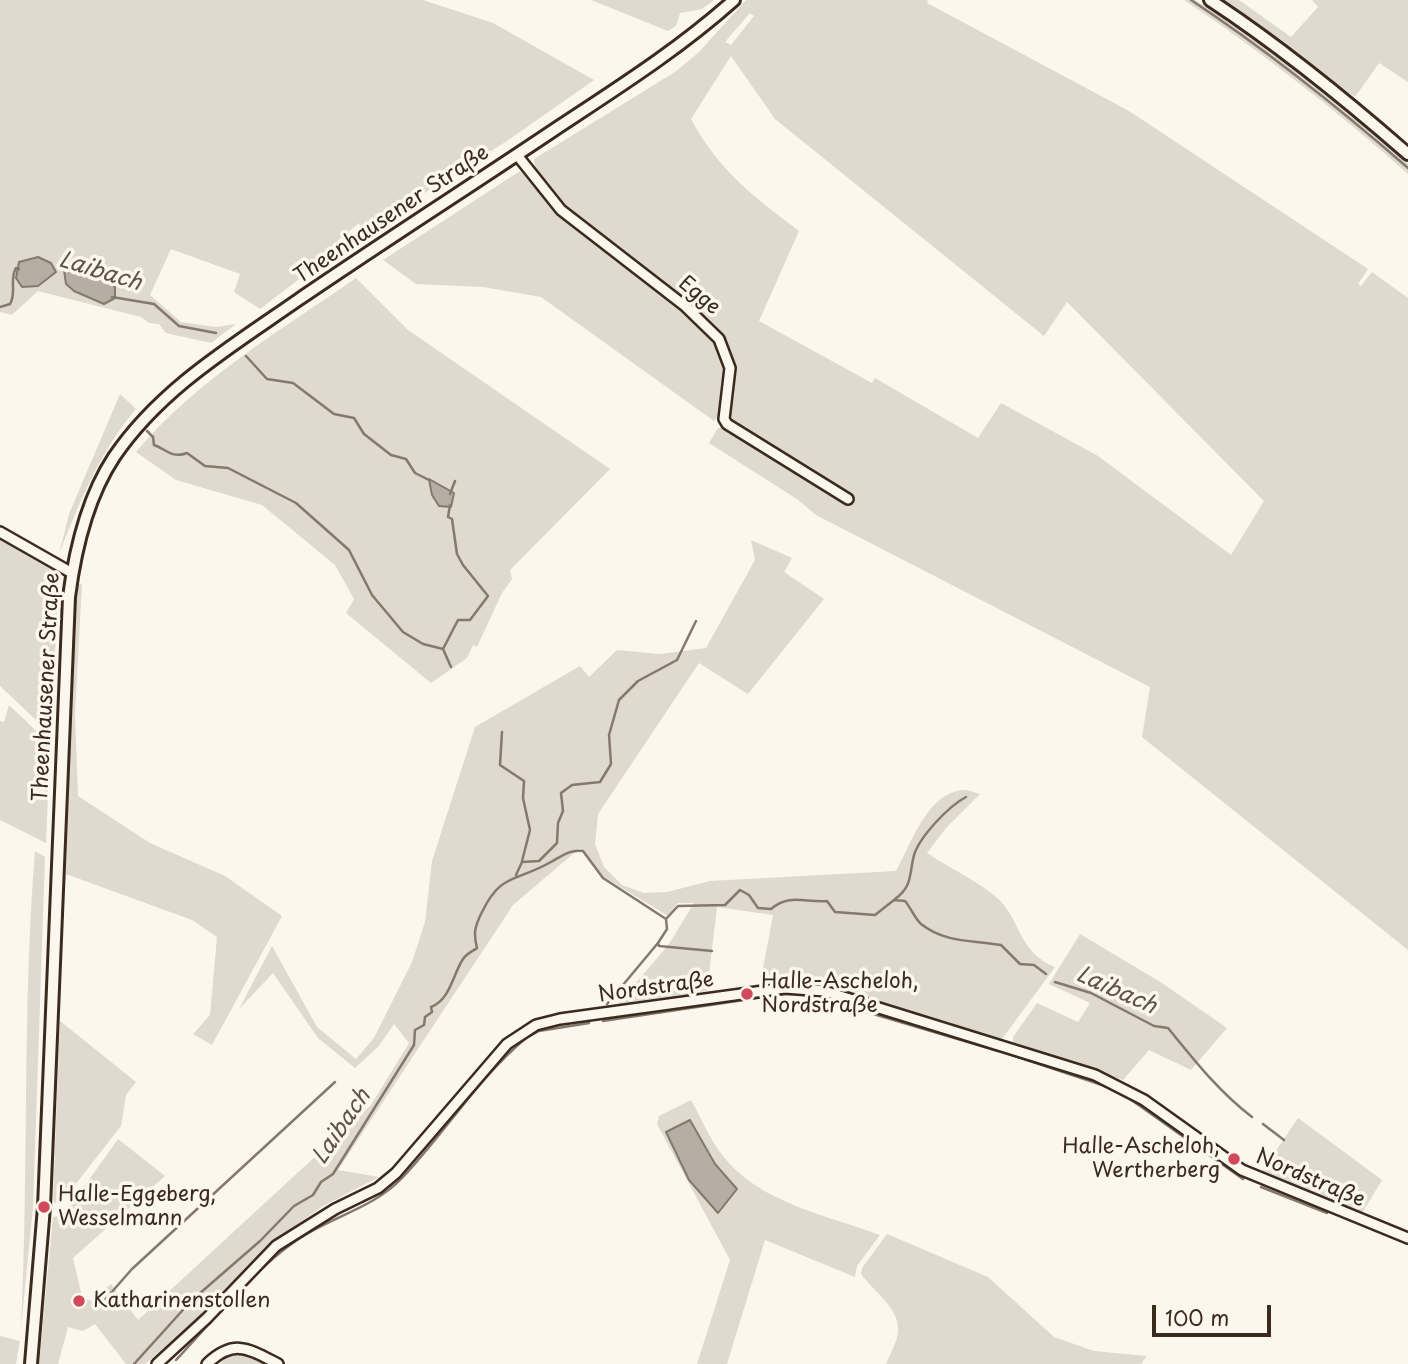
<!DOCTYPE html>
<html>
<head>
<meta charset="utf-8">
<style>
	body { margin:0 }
	#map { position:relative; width:1408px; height:1364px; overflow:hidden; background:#fbf7ec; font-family:"Playpen Sans",sans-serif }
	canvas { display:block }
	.scale { position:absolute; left:1152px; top:1305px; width:119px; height:32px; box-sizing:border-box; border:4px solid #3b2a1e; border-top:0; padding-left:9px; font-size:21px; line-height:24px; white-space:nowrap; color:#3b2a1e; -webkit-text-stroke:5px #fbf7ec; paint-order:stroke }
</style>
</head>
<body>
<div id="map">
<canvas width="1408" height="1364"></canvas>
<div class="scale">100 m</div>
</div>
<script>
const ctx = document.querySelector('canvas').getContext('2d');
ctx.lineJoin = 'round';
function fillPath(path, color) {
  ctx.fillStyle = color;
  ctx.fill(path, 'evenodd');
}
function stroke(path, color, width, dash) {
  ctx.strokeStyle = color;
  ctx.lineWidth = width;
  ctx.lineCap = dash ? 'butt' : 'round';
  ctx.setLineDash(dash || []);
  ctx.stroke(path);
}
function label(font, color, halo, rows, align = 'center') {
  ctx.font = font + ' "Playpen Sans",sans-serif';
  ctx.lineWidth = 7;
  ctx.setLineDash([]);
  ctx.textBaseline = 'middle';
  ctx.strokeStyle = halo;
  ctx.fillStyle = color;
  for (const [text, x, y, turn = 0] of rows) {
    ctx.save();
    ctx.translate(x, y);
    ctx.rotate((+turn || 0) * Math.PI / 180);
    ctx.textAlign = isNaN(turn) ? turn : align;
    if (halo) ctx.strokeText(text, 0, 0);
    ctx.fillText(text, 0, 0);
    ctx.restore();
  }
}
fillPath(new Path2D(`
	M0,0H423L493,23L594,80L507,141L363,232L359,223L337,241L342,247L330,260L315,267L260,309L234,292L240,274L171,249L150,295L181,322L216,327L236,324L211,343L166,333L159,324L149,323L141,317L38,291L12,315L0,312Z
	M591,0H714L702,9L680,13L676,26L668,31Z
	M746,0H928L927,3L1129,111L1368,269L1358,284L1361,286L1372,272L1408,298V950L1142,737L1150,687L816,515L797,499L709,443L718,428H724L763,451L728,417L736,371L722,337L709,320C677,294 531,194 534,159L675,72L698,53ZM750,13L754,16L731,45L725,42ZM731,56L775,119L1044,336L1067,302L1264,501L1231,555L1098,456L1001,403L978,438L875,378L872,383L759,321L799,231C753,196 718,170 691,119Z
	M1184,0H1195L1264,45L1408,163V174C1336,110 1263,53 1184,0Z
	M1218,0H1239L1291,37L1318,7L1312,0H1408V82L1379,63L1355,97Z
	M520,171L559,213L705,326C725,350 726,365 723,395C722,406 722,413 714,421L541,297L483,287L416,284L383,260Z
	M356,278L408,330L610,469L510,570L512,579L502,593L477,647L473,645L467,658L431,683L346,613L354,599L335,565L262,505L176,480L136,452C196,380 280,331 356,278Z
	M120,394L136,409C99,452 80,502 59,554L69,514Z
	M0,538L59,573L51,734L0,686Z
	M751,540L792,558L784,572L824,599L748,694L699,663L598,814L595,844L604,867L622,885L644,893L667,892L710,881L896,871C911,845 927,792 964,790C969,790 976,793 980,794L946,828L927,853C949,868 976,880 996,897C1020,916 1017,952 1055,967L1002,1039L826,986L807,982L760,984L773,915L717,907L707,991L618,1004L669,944L694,903H678L668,916L604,877L580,848L513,905L338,1170L379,1177L323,1206L271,1243L186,1329L145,1364H126L95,1324L83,1331L68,1327L58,1364H39L53,1217L64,1215L118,1139L165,1176L73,1258L82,1297L91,1301L111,1284L138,1320L371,1105L409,1043L394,1024L378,1047L355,1068L318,1038L273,973L239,1009L272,946L317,1027L356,1059L374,1038L412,962L425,922L432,861L475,727L580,666L589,677L617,650L660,654L706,648L755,560Z
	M82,584L75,715L78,796L150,843L225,876L282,916L212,1045L193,1034L210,1015L217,937L192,920L66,874L74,614L77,585Z
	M9,705L50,744L46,843L0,820V721L4,722Z
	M35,851L45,857L33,1207L21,1328C29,1169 22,1010 35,851Z
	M1080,934L1162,983L1227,1028L1191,1070L1149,1050L1123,1080L1013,1042V1037L1037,1003L1078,1022L1090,1003L1049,984Z
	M60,1021L136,1082L126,1095L121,1126L64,1199L55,1203L53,1200Z
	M691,1100C701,1118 710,1140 723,1156C758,1202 828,1216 880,1235L857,1266L855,1277L765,1240L727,1364H697L730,1260L657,1124L659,1116ZM691,1120L715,1164L736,1189L667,1132Z
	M1298,1118L1382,1180L1362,1213L1261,1173Z
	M887,1234L988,1277L1054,1337L1094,1351L1147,1356L1141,1364H886C890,1354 898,1341 898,1331C900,1308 872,1290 861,1274L862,1268Z
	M0,1336L20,1341L16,1364H0Z
	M239,1352L269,1364H220L227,1356Z`), '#dfd9ce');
const water = new Path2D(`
	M38,257L51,263L56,272L38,286L22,287L16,278L19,262Z
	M64,270L102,279L115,287V298L104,304L74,291L66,284Z
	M429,479L454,493L451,507L439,506L432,495Z
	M690,1120L715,1164L737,1189L718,1213L689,1180L666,1132Z`);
fillPath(water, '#b6aea2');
stroke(water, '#85796d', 2);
stroke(new Path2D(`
	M1191,0C1268,51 1338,107 1408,168
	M112,297L154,304L179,326L216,333
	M0,307L10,304C17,292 9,280 16,268L19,269
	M246,356L267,379L293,383L334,414L354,418L364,434L391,455L406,459L415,473L429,480
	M147,431L153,437L154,445C166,449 172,459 187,453L205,466L228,468L296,503L349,550L372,595L403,632L423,644L443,649
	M450,494L455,481
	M450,505L448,517L452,519L457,554L463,565L488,596L470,620H458L443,649L451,667
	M502,732L500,765L524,781L523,798L530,830L522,861
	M516,875L522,862L539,861L557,843L558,823L563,811L561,793L572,785L600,782L611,764L609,735L619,700L638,681L677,660L696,621
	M895,899C913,886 909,874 914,855C920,836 949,806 966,797
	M666,919L667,929L658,943L659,946L712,951
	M1055,982L1091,993L1154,1026L1168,1028C1194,1060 1219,1092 1252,1117
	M607,1004L658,943
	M603,1021L784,994H806L998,1051
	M1006,1053L1114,1089
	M1123,1094L1243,1179
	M1263,1124L1284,1140
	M1261,1187L1327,1213
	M103,1302L132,1269L335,1082
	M176,1360C213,1321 253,1270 297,1240C330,1217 374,1208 402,1178C445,1133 478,1078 526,1038L539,1031L589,1023
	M134,1364L191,1301L260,1241L294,1206L313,1195L321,1182L333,1174L414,1045L415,1030L424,1025L425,1017L432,1012L431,1007C450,1000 453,974 463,959C466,954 473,951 477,948C473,933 475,926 482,912C501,873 515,882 549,863C561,857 569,849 583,851L603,878L666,919L678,906L725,905L740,890L749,895L758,908L771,909C790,893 805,903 827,901L835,912L875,915L894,900L905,901C911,908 915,919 921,924C945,943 972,940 1001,945L1020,964L1034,965L1046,974`), '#85796d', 2.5);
const minor = new Path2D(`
	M517,155L561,210L685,306L719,339L730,368L724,419L727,424L848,499
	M0,532L72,573
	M157,1364L207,1318L276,1246L335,1209L378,1188L396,1173L507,1044L536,1025L560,1019L785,988L824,991L1095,1075L1144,1100L1242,1170L1408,1238
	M207,1364C234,1338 249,1349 278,1364`);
const major = new Path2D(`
	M1210,0C1280,46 1344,98 1408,154
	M31,1364L44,1207L69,597C75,550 87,498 114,457C160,389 232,346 298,300C383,242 469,187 554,130C616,89 678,50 734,0`);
stroke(minor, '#3b2a1e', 14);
stroke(major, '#3b2a1e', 16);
stroke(minor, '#fbf7ec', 9);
stroke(major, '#fbf7ec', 10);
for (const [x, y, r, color] of [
	[747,994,7,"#d1495b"],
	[1234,1159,7,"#d1495b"],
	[44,1207,7,"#d1495b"],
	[79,1301,7,"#d1495b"]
]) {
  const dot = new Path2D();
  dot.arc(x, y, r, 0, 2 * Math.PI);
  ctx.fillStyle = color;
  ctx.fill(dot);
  stroke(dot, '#fbf7ec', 2.5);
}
label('21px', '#3b2a1e', '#fbf7ec', [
	["Theenhausener Straße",392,215,-34],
	["Egge",699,296,40],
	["Theenhausener Straße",47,687,-87],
	["Nordstraße",656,988,-8],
	["Nordstraße",1310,1179,23]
]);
label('21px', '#3b2a1e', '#fbf7ec', [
	["Halle-Ascheloh,",761,982],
	["Nordstraße",761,1006],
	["Halle-Ascheloh,",1220,1147,"right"],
	["Wertherberg",1220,1171,"right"],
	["Halle-Eggeberg,",58,1195],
	["Wesselmann",58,1219],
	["Katharinenstollen",93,1301]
], 'left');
label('italic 23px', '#605246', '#fbf7ec', [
	["Laibach",100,272,17],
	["Laibach",1116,991,24],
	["Laibach",342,1127,-56]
]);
</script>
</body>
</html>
